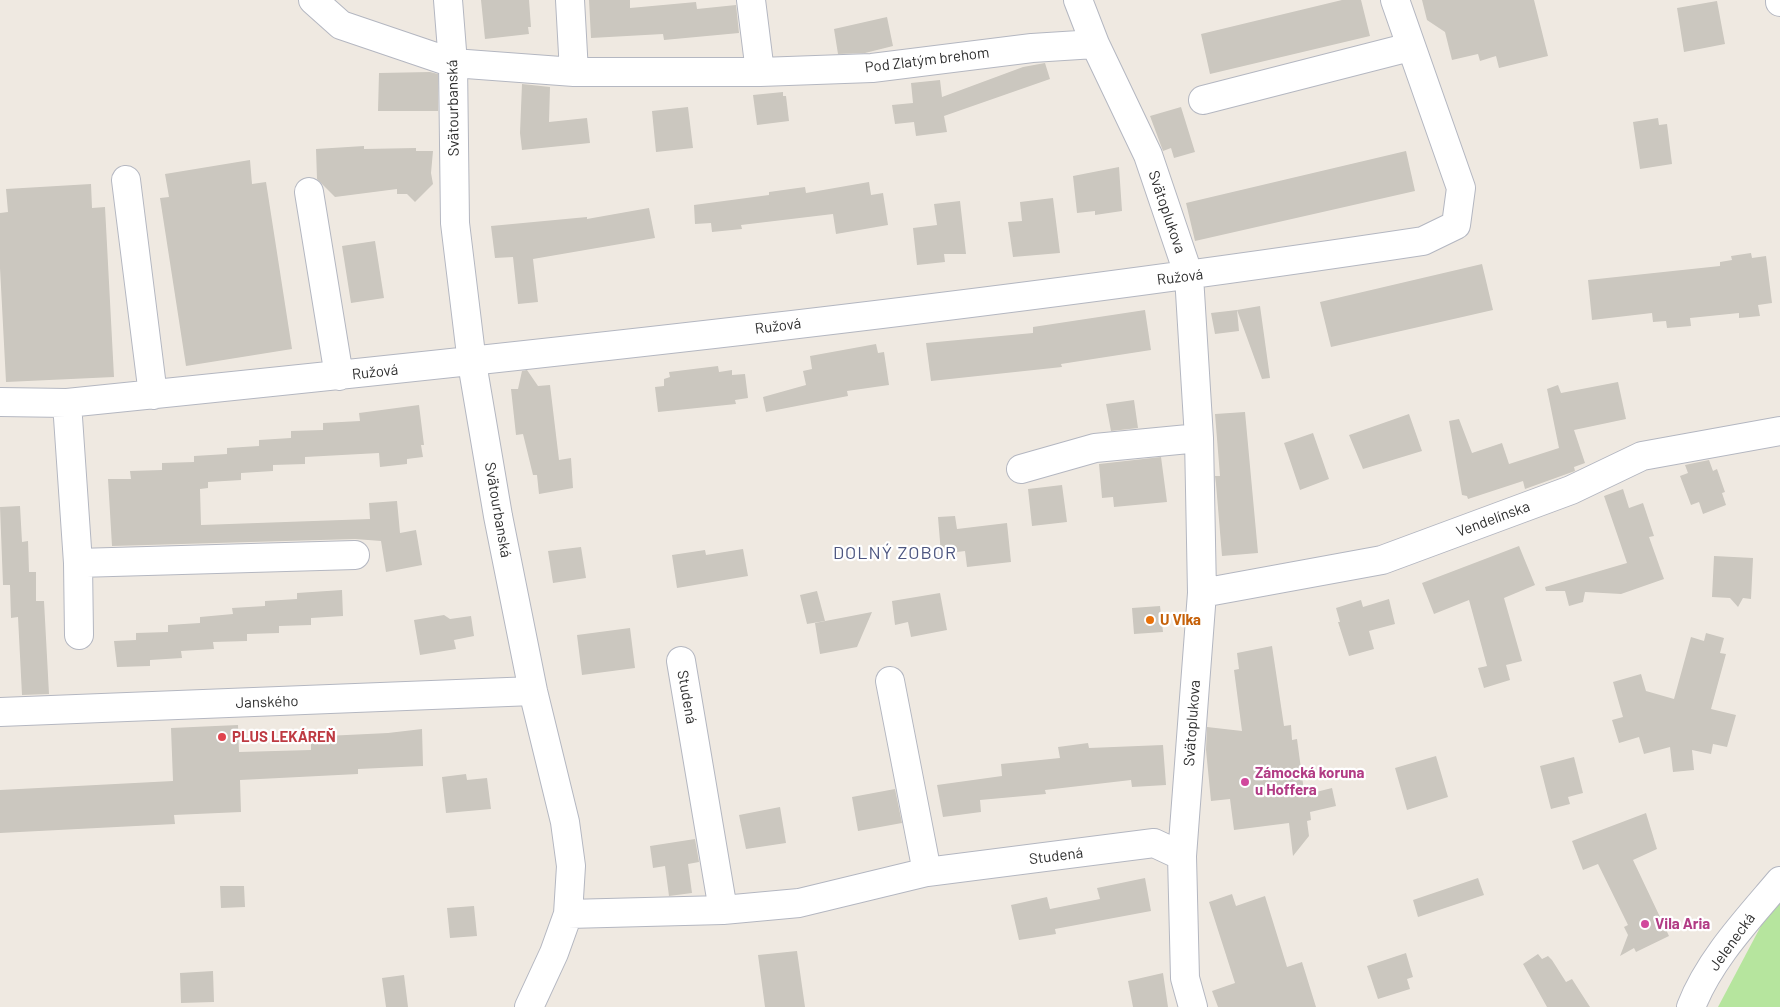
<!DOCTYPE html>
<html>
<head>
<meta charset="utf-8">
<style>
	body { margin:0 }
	canvas { display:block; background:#efe9e1 }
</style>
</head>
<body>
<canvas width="1780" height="1007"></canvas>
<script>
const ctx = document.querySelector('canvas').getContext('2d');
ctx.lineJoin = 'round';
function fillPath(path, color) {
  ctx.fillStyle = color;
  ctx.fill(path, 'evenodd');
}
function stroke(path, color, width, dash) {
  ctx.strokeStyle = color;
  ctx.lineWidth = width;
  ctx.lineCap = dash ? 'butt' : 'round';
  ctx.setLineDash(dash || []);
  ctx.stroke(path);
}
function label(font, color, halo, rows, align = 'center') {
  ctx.font = font + ' Barlow,sans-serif';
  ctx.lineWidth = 4.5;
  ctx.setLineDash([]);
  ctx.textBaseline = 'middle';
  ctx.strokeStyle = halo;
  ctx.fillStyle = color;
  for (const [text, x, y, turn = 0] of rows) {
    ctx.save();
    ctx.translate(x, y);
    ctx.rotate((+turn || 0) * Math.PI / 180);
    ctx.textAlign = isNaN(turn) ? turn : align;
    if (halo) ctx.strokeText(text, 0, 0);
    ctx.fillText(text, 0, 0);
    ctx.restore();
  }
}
fillPath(new Path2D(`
	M1780,903V1007H1718L1763,922Z`), '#b6e59e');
fillPath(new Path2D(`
	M481,0H529L531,27H528L529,34L485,39Z
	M589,0H630V8L696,2L697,9L736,5L739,33L664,40L663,34L591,38Z
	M1342,0H1361L1370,36L1210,74L1201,34Z
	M1422,0H1534L1548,56L1499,68L1496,56L1480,61L1478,54L1452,60L1445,32L1427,20Z
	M1717,1L1725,44L1684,52L1677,8Z
	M887,17L893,46L865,53L838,54L834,29Z
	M1045,63L1050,79L944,116L947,132L916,136L914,122L895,124L892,105L913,103L911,83L940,80L942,97L1023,67Z
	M430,72L438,74V111H378L379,73Z
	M522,84L550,87L549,122L587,118L590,143L522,150L520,133Z
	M783,92V96H786L789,121L757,125L753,95Z
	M688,107L693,148L656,152L652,111Z
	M1181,107L1195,152L1174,158L1171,148L1163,151L1150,116Z
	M1658,118L1659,125L1667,124L1672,164L1640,169L1633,122Z
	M364,146V149L416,148V151H433L431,173L433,184L415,202L407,194H397V189L335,197L317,179L316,149Z
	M1406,151L1415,191L1195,241L1186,203Z
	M250,160L252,184L266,182L292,349L186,366L160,198L169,197L165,174Z
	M1119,167L1122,211L1095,215V211L1077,213L1073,176Z
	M869,182L871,195L883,193L888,225L836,234L833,214L741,225L742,229L712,232L711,223L695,224L694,205L769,195V192L805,187L806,193Z
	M91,184L92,208L105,207L114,377L6,382L0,268V213L8,212L6,189Z
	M1053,198L1060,253L1013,257L1008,222L1022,221L1020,202Z
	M960,201L966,254H944L945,262L917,265L913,228L937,225L934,204Z
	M649,208L655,238L533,259L538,302L518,304L513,257L495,258L491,226L587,217V219Z
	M375,241L384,298L351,303L342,246Z
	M1751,253L1752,258L1766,256L1772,303L1758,305L1760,316L1739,318V313L1690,318L1691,326L1667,328L1666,321L1653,322L1652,313L1592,320L1588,280L1720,266V262L1732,260L1731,256Z
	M1482,264L1493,310L1331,347L1320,302Z
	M1260,306L1270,378L1262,379L1237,310Z
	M1145,310L1151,350L1061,364L1062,367L931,381L926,343L1033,333V327Z
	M1237,310L1239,331L1215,334L1211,313Z
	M876,344L878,353L884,352L889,385L847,391L848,396L766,412L763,397L806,385L803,371L812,369L810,356Z
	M718,366L719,372L732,370V375L745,374L748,398L735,400L736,404L658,412L655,387L664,386V379L670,377L669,372Z
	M527,370L538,386L550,385L559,460L571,458L573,488L539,494L537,475H533L523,434L516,435L511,389H518L522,371Z
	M1618,382L1626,419L1574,430L1585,463L1574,467L1575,471L1525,489L1523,481L1468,499L1467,496L1462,495L1449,421L1459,419L1472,453L1502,443L1509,464L1559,448L1547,389L1558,385L1561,393Z
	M1134,400L1138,428L1111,431L1106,404Z
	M419,405L424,445H421L423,457L407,459V464L380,467L379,453L305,457V464L273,465V471L241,473V480L208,482V488L200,489L201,525L370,519L369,503L397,501L400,533L416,530L422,565L386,572L381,541L355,539L112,546L108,479H131L130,471L162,470V463L194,462V456L227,454V448L259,446V440L291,438V431L323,430V423L360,421L359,413Z
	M1245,412L1258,553L1222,556L1216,484L1215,476H1220L1215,414Z
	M1409,414L1422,451L1363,469L1349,435Z
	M1313,433L1329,479L1300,490L1284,443Z
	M1161,457L1167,502L1114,507L1113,497L1102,498L1099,464Z
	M1709,460L1713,471L1717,469L1725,492L1722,493L1726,505L1703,514L1699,502L1691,505L1680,476L1688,473L1685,465Z
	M1062,485L1067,522L1032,526L1028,489Z
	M1623,489L1629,508L1643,503L1654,536L1649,537L1664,579L1621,594L1585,592L1583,602L1569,606L1565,591H1546L1545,587L1627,563L1604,496Z
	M20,506L22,542L28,541L29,572H36V601H44L49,694L22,695L18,617L11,618L10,585H3L0,507Z
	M955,516L957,529L1007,523L1011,562L967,567L965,551L941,554L938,517Z
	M1519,546L1535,585L1504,598L1522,661L1506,665L1510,680L1484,688L1478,668L1487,666L1469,600L1434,614L1422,583Z
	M581,547L586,578L553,583L548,551Z
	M743,549L748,576L677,588L672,555L705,550L706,555Z
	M1714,556L1753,558L1751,599L1743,598L1738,607L1730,598L1712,597Z
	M342,590L343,616L311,618V625L279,626V633L247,634V641L213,642L214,649L181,651L182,658L150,660V666L117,667L114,641L136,640V633L168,632V625L200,623V617L233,614L232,608L265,606V601L297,599V593Z
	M817,591L825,621L807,624L800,595Z
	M940,593L947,630L911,637L908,622L895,625L892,601Z
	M1389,599L1395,624L1369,631L1374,649L1349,656L1338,622H1340L1336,608L1361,600L1363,607Z
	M1160,606L1163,632L1134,634L1132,608Z
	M872,612L857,647L820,654L815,623Z
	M444,615L450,619L471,616L474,636L454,640L456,649L420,655L414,620Z
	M630,628L635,668L582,675L577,635Z
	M1706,633L1724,638L1720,653L1726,654L1711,709L1736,715L1727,747L1713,744L1711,754L1692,750L1694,770L1673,772L1670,747L1644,754L1639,737L1619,743L1612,720L1623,717L1613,682L1641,674L1646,691L1674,699L1691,637L1704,641Z
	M1272,646L1284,726L1291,725L1292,740L1297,739L1304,791H1307L1308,794L1332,788L1336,806L1310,812L1311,820L1307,821L1309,836L1293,856L1289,823L1234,830L1230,799L1211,801L1206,750L1207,727L1242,731L1234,670L1239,669L1237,653Z
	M238,725L239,752L311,750V742L327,741L326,736L388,733L422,729L423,766L358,769V774L240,780L241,812L174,815L175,824L0,833V790L173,781L171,728Z
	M1088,743L1089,748L1163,745L1166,785L1132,787L1131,780L1045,790L1046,794L980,800L981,812L943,817L937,785L1002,776L1001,764L1060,758L1058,747Z
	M1436,756L1448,797L1407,810L1395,768Z
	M1574,757L1583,793L1568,797L1570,804L1551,809L1540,766Z
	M466,774L467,780L487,778L491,809L446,813L442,777Z
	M895,789L902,823L858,831L852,797Z
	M780,807L786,843L746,849L739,815Z
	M1646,813L1657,849L1633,860L1669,936L1636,952L1634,948L1620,956L1628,935L1624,927L1628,925L1598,864L1583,870L1572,841Z
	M695,839L699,862L688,864L692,893L669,896L665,866L653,868L650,846Z
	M1145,878L1151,911L1055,929L1056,934L1019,940L1011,905L1047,897L1050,909L1100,899L1097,888Z
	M1478,878L1484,895L1418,917L1413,900Z
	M220,886H244L245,907L221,908Z
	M1232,894L1236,906L1265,896L1287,967L1302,962L1316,1007H1218L1212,991L1235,983L1209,902Z
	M474,906L477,936L450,938L447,908Z
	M797,951L805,1007H765L758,955Z
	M1406,953L1413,977L1407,979L1410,989L1378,999L1367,966Z
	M1538,954L1542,959L1548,956L1552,960L1566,982L1572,979L1590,1007H1547L1523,964Z
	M213,971L214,1002L181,1003L180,973Z
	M1163,973L1168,1007H1133L1128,981Z
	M404,975L408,1007H386L382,978Z`), '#cbc7bf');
const minor = new Path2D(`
	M313,0L341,25L453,63L574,72H760L872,68L1032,48L1095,44
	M448,0L453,63L455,223L472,363L498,516L533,691L565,822L571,866L568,914L554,953L529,1007
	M570,0L574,72
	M751,0L760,72
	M1078,0L1095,44L1148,155L1189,276L1199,438L1202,593L1182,856L1185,978L1193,1007
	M1780,0V2
	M1203,100L1410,47
	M126,180L153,395
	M309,192L339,376
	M0,402L67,403C520,357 973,309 1423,241L1456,225L1461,188L1395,0
	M67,403L78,563L355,555
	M1021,469L1095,448L1199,438
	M78,563L79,635
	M1202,593L1382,560L1571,490L1642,456L1780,431
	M681,661L723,910
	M890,681L927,872
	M0,712L533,691
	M568,914L723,910L799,903L927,872L1154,843L1182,856`);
const tertiary = new Path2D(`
	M1691,1007C1709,960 1748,919 1780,881`);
stroke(minor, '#b4b7c1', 30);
stroke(tertiary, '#b4b7c1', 30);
stroke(minor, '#fff', 28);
stroke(tertiary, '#fff', 28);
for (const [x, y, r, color] of [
	[1150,620,5,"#e8710a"],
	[222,737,5,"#e0444e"],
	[1245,782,5,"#d1479c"],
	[1645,924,5,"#d1479c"]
]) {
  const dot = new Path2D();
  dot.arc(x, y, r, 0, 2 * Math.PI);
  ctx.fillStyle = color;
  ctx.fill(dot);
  stroke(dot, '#fff', 2);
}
label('15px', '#2e2e2e', '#fff', [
	["Pod Zlatým brehom",927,60,-7],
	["Svätourbanská",453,108,-91],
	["Svätoplukova",1167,212,71],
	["Ružová",1180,277,-7],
	["Ružová",778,326,-7],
	["Ružová",375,372,-6],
	["Svätourbanská",498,510,80],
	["Vendelínska",1493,519,-20],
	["Studená",687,697,80],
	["Janského",267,702,-2],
	["Svätoplukova",1192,723,-86],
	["Studená",1056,856,-7],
	["Jelenecká",1732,942,-54]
]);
label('bold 15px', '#c56008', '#fff', [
	["U Vlka",1160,620]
], 'left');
label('bold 15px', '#be3a42', '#fff', [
	["PLUS LEKÁREŇ",232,737]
], 'left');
label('bold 15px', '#b23c85', '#fff', [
	["Zámocká koruna",1255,773],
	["u Hoffera",1255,790],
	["Vila Aria",1655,924]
], 'left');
ctx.letterSpacing = '1px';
label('18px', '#4d5680', '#fff', [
	["DOLNÝ ZOBOR",895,553]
]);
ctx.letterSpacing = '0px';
</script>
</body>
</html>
